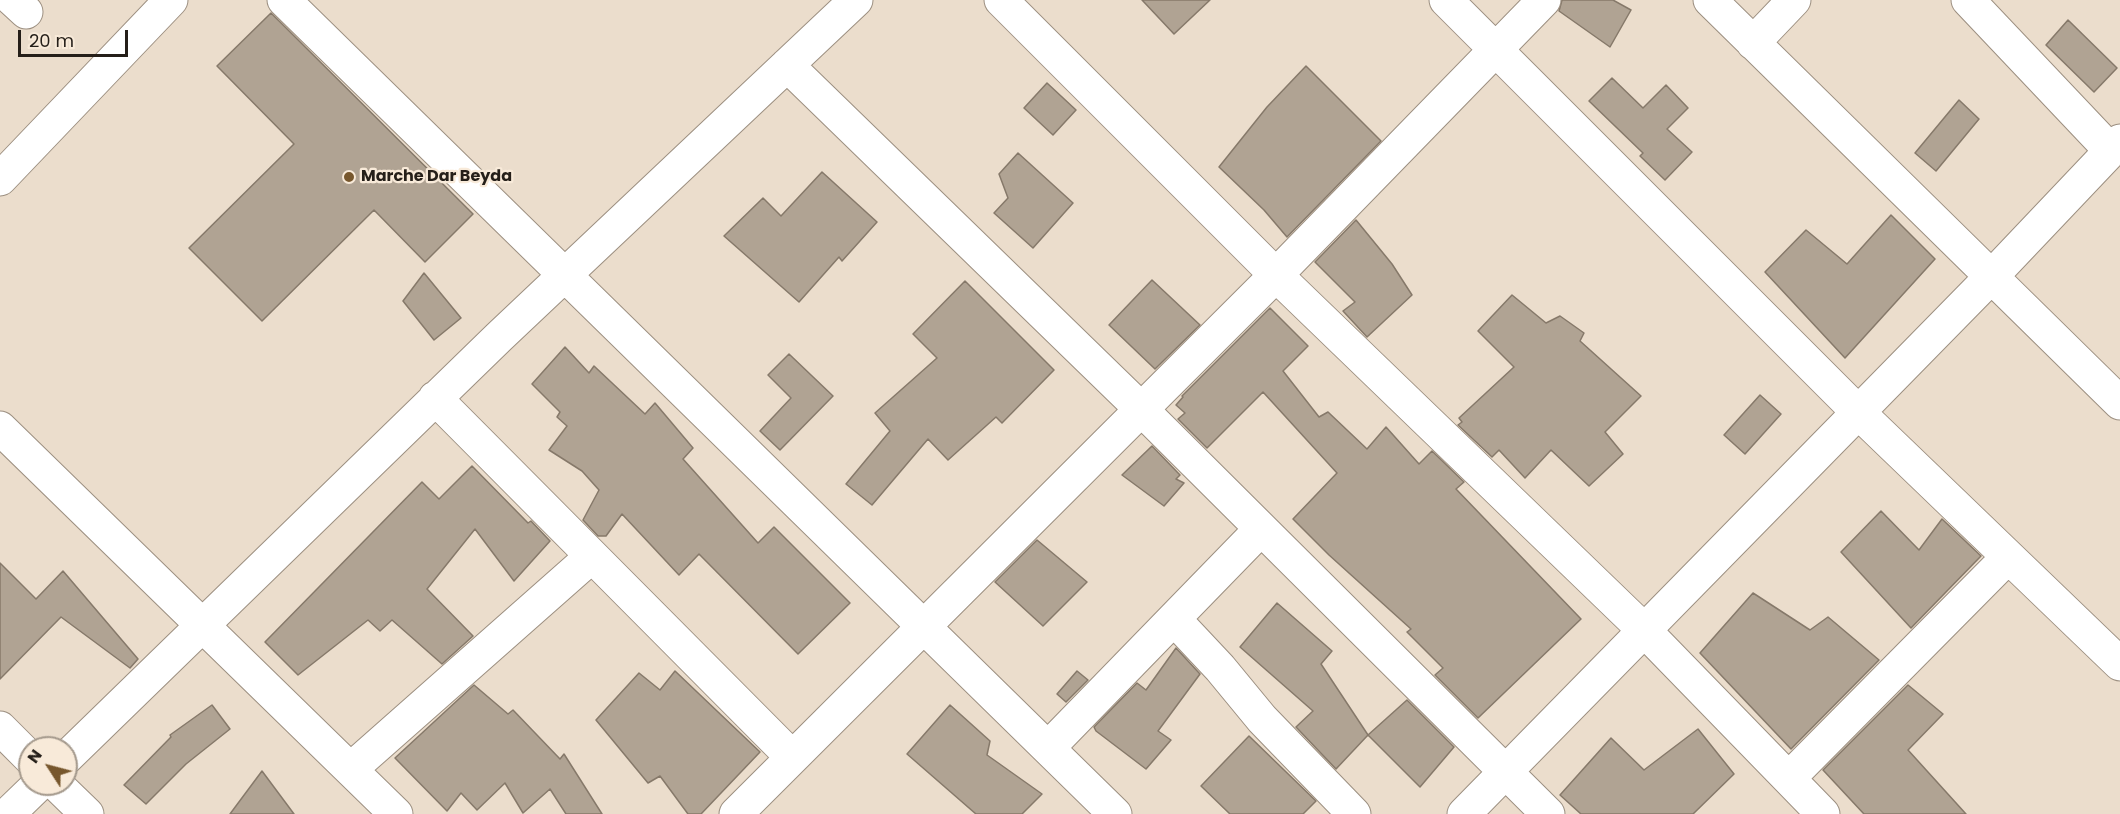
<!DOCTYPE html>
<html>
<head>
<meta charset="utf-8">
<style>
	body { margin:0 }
	#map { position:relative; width:2120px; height:814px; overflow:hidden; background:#ebddcc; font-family:Poppins,sans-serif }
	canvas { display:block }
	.north { position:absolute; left:18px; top:736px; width:60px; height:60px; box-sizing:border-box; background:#f8ead9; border:2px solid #a4998c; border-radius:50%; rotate:306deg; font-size:16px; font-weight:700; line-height:24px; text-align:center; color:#251f19 }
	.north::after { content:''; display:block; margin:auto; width:21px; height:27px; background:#77572d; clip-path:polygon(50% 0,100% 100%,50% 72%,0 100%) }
	.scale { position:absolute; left:18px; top:30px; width:110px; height:27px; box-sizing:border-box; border:3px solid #251f19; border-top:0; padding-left:8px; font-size:18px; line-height:21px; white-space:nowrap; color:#251f19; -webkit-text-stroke:4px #f8ead9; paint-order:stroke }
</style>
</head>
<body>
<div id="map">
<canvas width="2120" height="814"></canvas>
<div class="north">N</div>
<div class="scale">20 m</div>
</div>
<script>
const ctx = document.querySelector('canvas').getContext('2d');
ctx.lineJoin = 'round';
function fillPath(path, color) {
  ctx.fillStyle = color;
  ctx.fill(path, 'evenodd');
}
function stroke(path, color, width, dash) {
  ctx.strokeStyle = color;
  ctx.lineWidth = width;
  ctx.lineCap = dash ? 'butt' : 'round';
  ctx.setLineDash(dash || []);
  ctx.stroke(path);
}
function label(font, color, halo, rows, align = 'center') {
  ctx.font = font + ' Poppins,sans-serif';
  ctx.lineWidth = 4.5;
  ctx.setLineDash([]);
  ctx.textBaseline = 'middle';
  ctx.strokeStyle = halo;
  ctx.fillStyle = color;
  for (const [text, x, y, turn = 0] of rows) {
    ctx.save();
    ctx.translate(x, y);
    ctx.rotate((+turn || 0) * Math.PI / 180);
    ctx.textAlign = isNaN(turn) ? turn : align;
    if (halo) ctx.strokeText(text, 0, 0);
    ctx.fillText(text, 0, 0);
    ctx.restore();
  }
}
const building = new Path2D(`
	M1142,0H1210L1174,34Z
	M1562,0H1613L1631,10L1610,47L1559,11Z
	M271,13L473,214L425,262L374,210L262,321L189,248L294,144L217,66Z
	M2068,20L2117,68L2094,92L2046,45Z
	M1306,66L1381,141L1287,237L1264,210L1219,167L1267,107Z
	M1612,78L1643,108L1666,85L1688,108L1667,129L1692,152L1665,180L1640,156L1643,153L1589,101Z
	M1047,83L1076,110L1053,135L1024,108Z
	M1959,100L1979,119L1936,171L1915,153Z
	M1018,153L1073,203L1033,248L994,213L1008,198L999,174Z
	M822,172L877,222L842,261L839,257L799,302L724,236L763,198L781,216Z
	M1891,215L1935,259L1845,358L1765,272L1806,230L1847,264Z
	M1356,220L1392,264L1412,295L1367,337L1343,311L1355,302L1315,262Z
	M424,273L461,318L434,340L403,301Z
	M1152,280L1200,325L1155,369L1109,325Z
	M965,281L1054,370L1002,423L996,417L948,460L928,439L872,505L846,484L890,431L875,413L937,358L913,334Z
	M1512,295L1546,323L1560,316L1584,333L1580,341L1641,396L1605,432L1623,454L1589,486L1551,450L1525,478L1499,450L1492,457L1458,425L1462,422L1459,418L1514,367L1478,331Z
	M1270,308L1308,346L1283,371L1319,417L1328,412L1367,449L1386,427L1419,464L1432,451L1464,482L1456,489L1581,619L1478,718L1435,675L1443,668L1407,632L1411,629L1329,555L1293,519L1337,473L1263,392L1207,448L1178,419L1185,413L1176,405L1183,397L1182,396Z
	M565,347L589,373L594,366L645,414L655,403L693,448L683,459L758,543L774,527L850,603L798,654L699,554L679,575L622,514L606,536H598L583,520L599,490L582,471L549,450L567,426L557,417L560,412L532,384Z
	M789,354L833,396L780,450L760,431L791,398L768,375Z
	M1760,395L1781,414L1745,454L1724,435Z
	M1152,446L1180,475L1176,479L1184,483L1164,506L1122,475Z
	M472,466L528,523L531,521L550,541L514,581L475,529L427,589L473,636L442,664L392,620L380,631L368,620L298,675L265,642L422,482L439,499Z
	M1881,511L1919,550L1942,519L1981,556L1911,628L1841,552Z
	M1037,540L1087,582L1043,626L995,582Z
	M0,563L36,599L63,571L138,659L130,668L61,617L0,679Z
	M1753,593L1810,630L1828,617L1879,660L1791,749L1700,653Z
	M1277,603L1332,651L1321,664L1368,735L1336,769L1296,727L1313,711L1240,647Z
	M1176,648L1200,674L1158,731L1171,740L1146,769L1096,731L1094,727L1137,683L1146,690Z
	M675,671L760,752L701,814H688L660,776L648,783L596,720L639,673L660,690Z
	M1077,671L1088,680L1066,702L1057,694Z
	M474,685L508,714L513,710L560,759L564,754L602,814H566L550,789L523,813L505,783L477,810L461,793L447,811L395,758Z
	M1908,685L1943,714L1908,750L1966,814H1864L1823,770Z
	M1407,700L1454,747L1420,787L1368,735Z
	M212,705L230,729L186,764L146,804L124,785L171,737L170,735Z
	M950,705L990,741L987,755L1042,794L1022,814H976L907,754Z
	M1698,729L1734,774L1693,814H1581L1560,795L1611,738L1644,770Z
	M1249,736L1316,801L1303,814H1230L1201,786Z
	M262,771L294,814H230Z`);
fillPath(building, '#b0a393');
stroke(building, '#86796a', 1.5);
const minor = new Path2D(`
	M13,0L26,12
	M284,0L1115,814
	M1001,0L1276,275L1644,630L1823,814
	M1446,0L1858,412L2120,664
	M1710,0L2120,403
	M1968,0L2111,151
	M1753,43L1794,0
	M787,65L1141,409L1548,814
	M0,179L171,0
	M435,398L792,757
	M0,428L396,814
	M1174,619L1220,668L1262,719L1354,814
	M0,728L30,758
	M1048,748L1261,529
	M66,758L499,337L856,0
	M351,769L591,557
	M1789,778L2008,557
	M56,784L87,814
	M8,814L39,784
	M736,814L1276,275L1544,0
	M1464,814L1991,277L2120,141`);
stroke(minor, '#9c8f80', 35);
stroke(minor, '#fff', 33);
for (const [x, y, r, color] of [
	[349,177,6,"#77572d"]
]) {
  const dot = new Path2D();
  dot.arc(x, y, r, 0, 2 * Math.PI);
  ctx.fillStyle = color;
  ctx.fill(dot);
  stroke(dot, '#f8ead9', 2);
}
label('bold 16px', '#251f19', '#f8ead9', [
	["Marche Dar Beyda",361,177]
], 'left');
</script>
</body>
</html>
